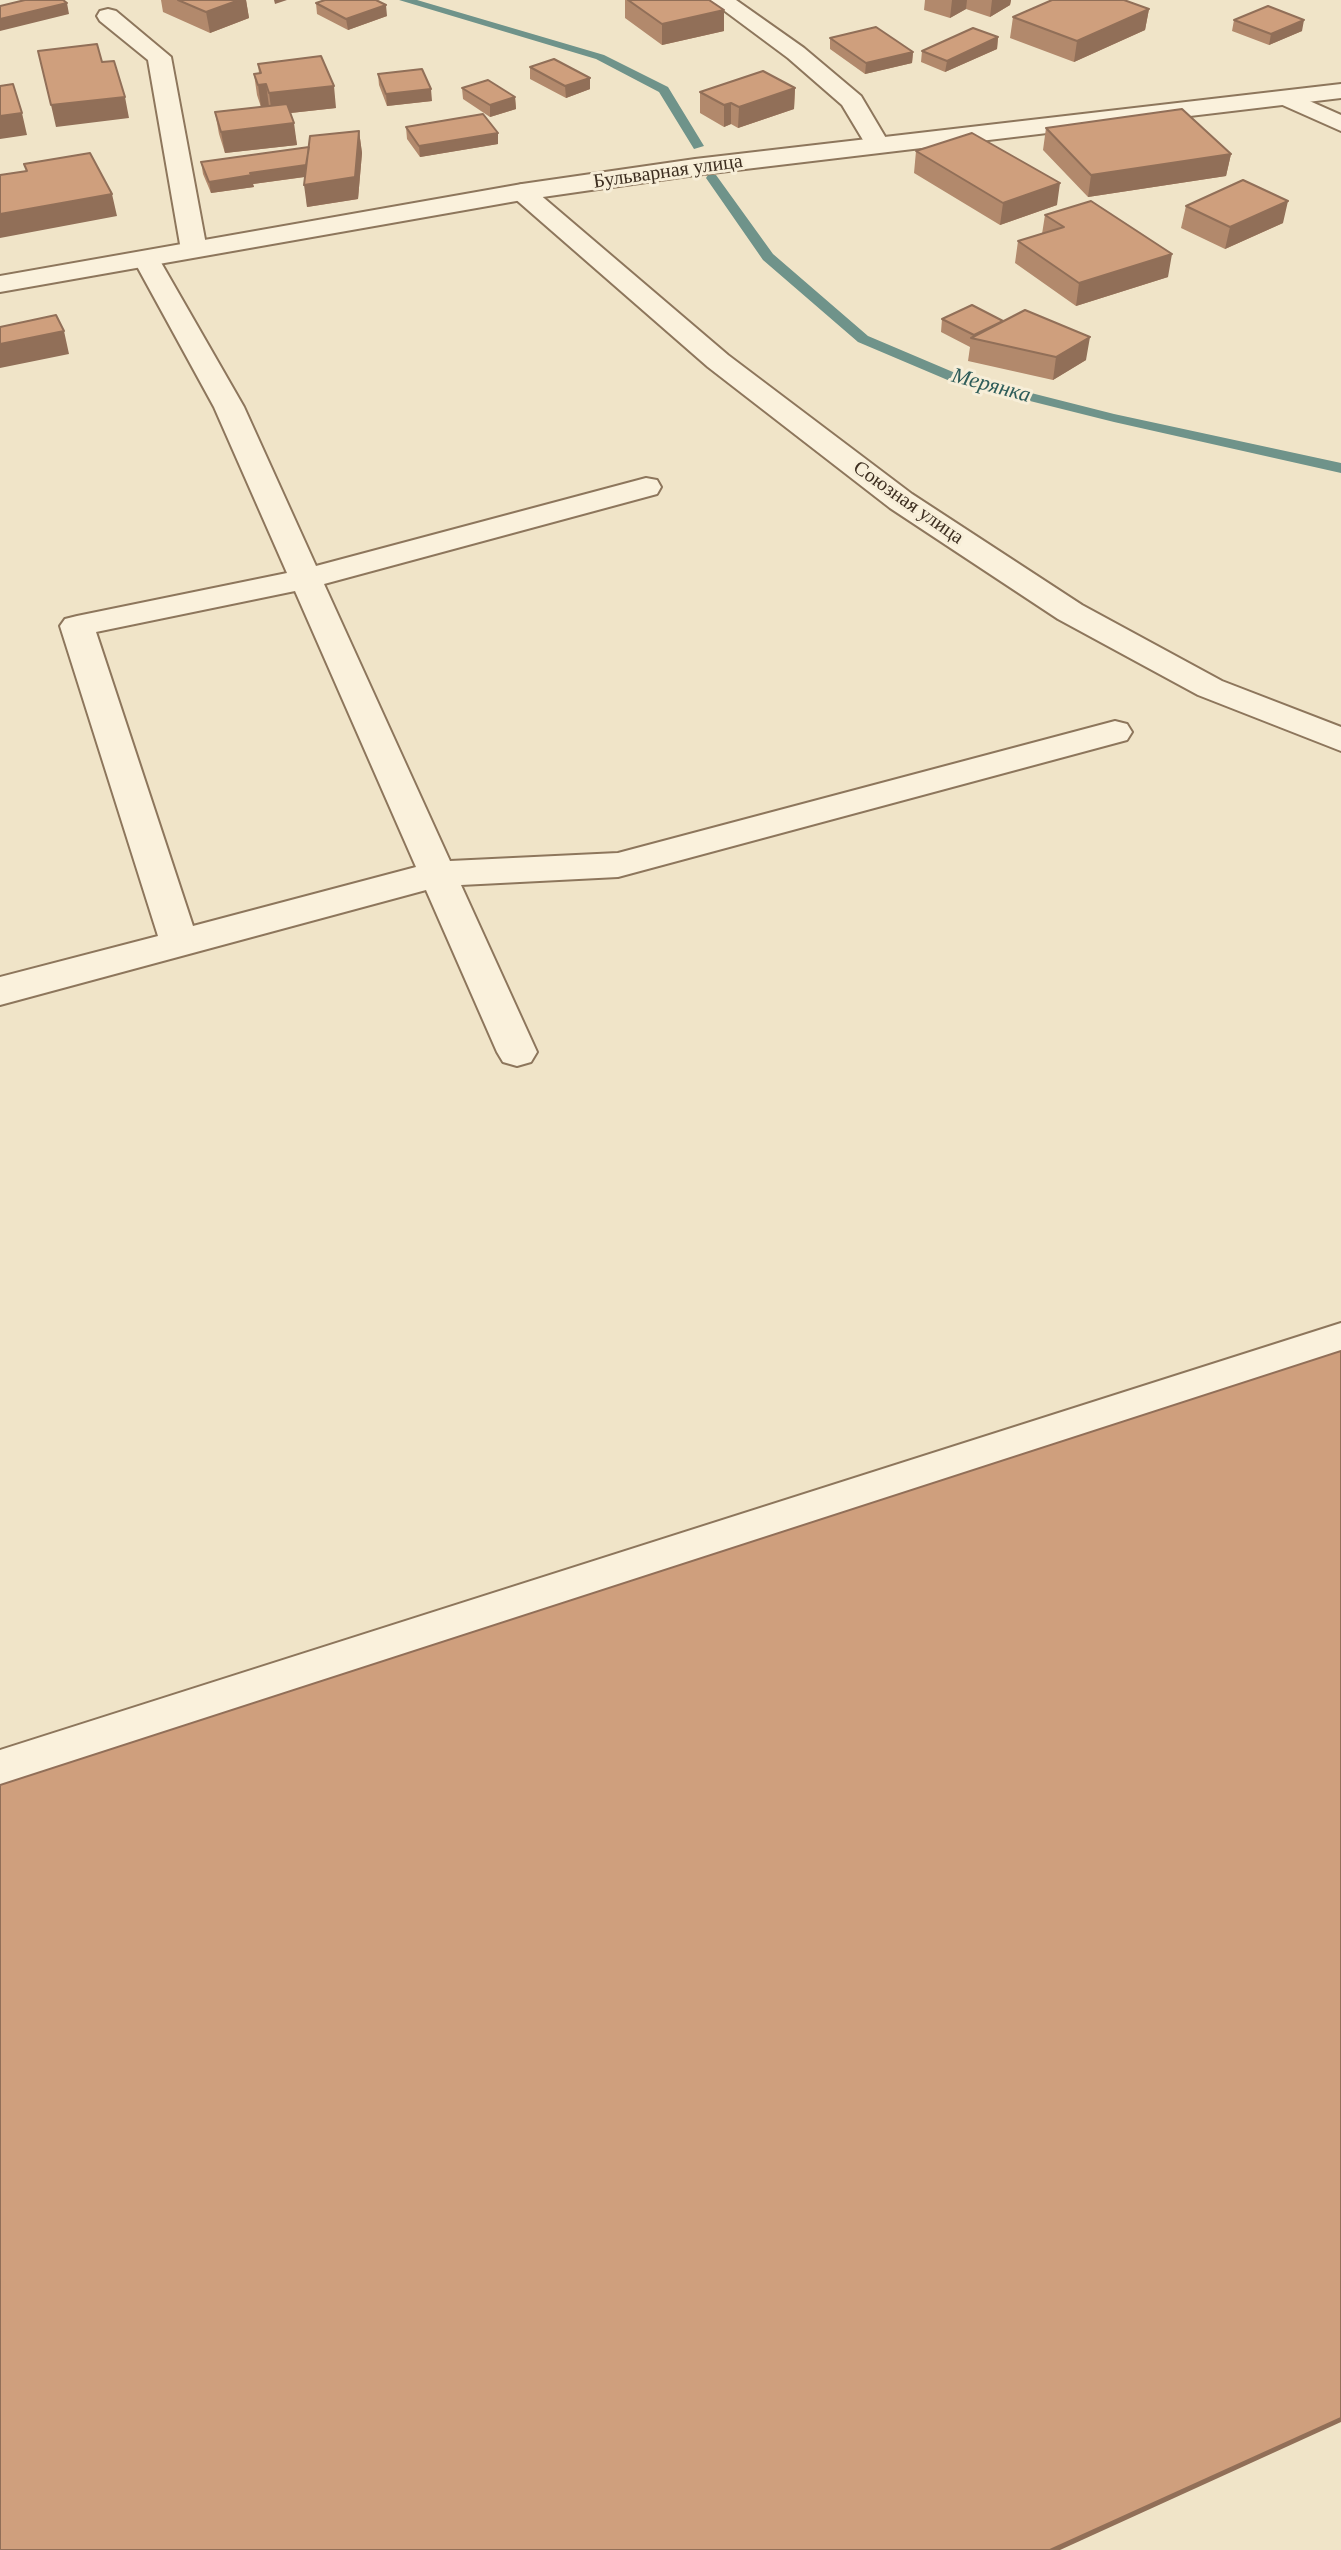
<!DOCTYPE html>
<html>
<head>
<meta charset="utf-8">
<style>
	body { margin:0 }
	canvas { display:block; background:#f0e4c8 }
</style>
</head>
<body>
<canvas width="1341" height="2550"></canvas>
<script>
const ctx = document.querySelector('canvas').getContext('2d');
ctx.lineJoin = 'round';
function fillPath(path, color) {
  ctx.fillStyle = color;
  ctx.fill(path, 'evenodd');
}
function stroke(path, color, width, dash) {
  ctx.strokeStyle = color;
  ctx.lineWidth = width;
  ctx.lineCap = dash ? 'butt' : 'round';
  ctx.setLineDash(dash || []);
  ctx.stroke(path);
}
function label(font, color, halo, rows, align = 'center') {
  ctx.font = font + ' "Times New Roman",serif';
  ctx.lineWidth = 6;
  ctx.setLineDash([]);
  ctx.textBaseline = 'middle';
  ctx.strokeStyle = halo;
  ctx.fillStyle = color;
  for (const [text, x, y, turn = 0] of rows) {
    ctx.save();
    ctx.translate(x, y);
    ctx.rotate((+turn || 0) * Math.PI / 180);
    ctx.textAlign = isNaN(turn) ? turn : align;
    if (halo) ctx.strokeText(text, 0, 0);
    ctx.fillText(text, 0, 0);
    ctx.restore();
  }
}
fillPath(new Path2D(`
	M399,0H417L604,55L668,87L704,146L694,149L659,92L596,59Z
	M708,175H716L773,254L868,336L960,375L1114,414L1341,463V473L1114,422L950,381L858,342L763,260L706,178Z`), '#6f938a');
const service = new Path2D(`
	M108,9L116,11L171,57L207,250L203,256H185L181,250L148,60L100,21L97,16L100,11Z
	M1287,91L1341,115V131L1278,103L1275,98L1278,93Z
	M146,251L155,253L159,259L244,407L316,566L646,478L657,480L661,487L657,494L324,584L450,861L618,853L1115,721L1127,724L1132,732L1127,740L618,877L461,885L537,1052L531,1062L517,1066L503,1062L497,1052L426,890L0,1005V977L158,936L60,626L65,619L77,616L287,573L214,407L133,259L137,253ZM295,591L416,867L193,926L96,632Z
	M1341,1323V1359L0,1800V1750Z`);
const minor = new Path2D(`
	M710,0H736L804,48L861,96L890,145L887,150H869L842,105L788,58Z
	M522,184L531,187L728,355L912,494L1082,605L1222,681L1341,727V751L1198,695L1058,619L890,508L708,367L513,197L509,192L513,187Z`);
const tertiary = new Path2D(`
	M1341,84V98L695,175L522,200L0,292V276L522,184L695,159Z`);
stroke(service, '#8d765c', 4);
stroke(minor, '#8d765c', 4);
stroke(tertiary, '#8d765c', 4);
fillPath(service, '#faf1dc');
fillPath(minor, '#faf1dc');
fillPath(tertiary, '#faf1dc');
fillPath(new Path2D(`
	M161,0H246L249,18L210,33L163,12Z
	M625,0H709L724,10V31L662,45L625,18Z
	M925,0H1011L1010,5L990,17L966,9L950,18L924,10Z
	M316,3L387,16L348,30L317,14Z
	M1149,9L1145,30L1074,62L1010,38L1013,17Z
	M1234,20L1302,31L1269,45L1232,31Z
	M998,37L997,49L945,72L921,62L922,51Z
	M830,38L913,52L912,63L865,74L830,49Z
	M258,64L336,108L291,113L297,145L225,153L219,134L215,112L269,106L261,107L257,95L254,74L259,73Z
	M530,67L590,89L566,98L530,79Z
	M378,74L432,101L387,106L379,85Z
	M462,88L515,97L516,109L490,117L463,99Z
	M795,88L794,109L738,128L731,124L724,127L700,113V92Z
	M406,127L498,144L420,157L407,139Z
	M1046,128L1231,154L1226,176L1088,197L1043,150Z
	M359,131L362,153L358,199L307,207L305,177L253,184L254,187L211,193L203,174L201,162L309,147Z
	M916,151L1057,205L1000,225L914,173Z
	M1186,206L1283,223L1225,249L1181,228Z
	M1045,215L1168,277L1076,306L1015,263L1018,241L1042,234Z
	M942,319L1003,321L1086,360L1053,380L968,361L970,347L941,332Z`), '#b2896c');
fillPath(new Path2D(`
	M233,0H246L249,18L210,33L206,12Z
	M274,0H287L275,4Z
	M952,0H967L966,9L950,18Z
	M992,0H1011L1010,5L990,17Z
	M67,3L69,14L0,31V19Z
	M386,5L387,16L348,30L346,19Z
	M1149,9L1145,30L1074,62L1077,41Z
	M724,10V31L662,45V24Z
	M1304,20L1302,31L1269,45L1271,34Z
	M998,37L997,49L945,72L947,61Z
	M913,52L912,63L865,74L866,63Z
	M590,78V89L566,98L565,86Z
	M266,84L269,106L261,107L258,85Z
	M334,86L336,108L272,115L269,93Z
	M795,88L794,109L738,128L739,107Z
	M431,89L432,101L387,106L386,94Z
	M125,97L129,118L56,127L51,105Z
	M515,97L516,109L490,117V105Z
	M731,103V124L724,127V105Z
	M22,113L27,135L0,139V116Z
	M294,123L297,145L225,153L221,132Z
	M359,131L362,153L358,199L307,207L304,185Z
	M498,133V144L420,157L419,146Z
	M1231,154L1226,176L1088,197L1091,175Z
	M309,164L311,176L253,184L254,187L211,193L209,182L250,173Z
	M1060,183L1057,205L1000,225L1003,203Z
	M112,194L117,216L0,238V214Z
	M1288,201L1283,223L1225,249L1230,227Z
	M1172,254L1168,277L1076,306L1079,283Z
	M64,331L69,354L0,368V344Z
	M1090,337L1086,360L1053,380L1056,357Z
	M1341,2418V2422L1060,2550H1050Z`), '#916f58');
const building = new Path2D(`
	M25,0H63L67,3L0,19V6Z
	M178,0H239L206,12Z
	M325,0H376L386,5L346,19L316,3Z
	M628,0H709L724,10L662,24Z
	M1052,0H1124L1149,9L1077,41L1013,17Z
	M1268,6L1304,20L1271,34L1234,20Z
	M876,27L913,52L866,63L830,38Z
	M973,28L998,37L947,61L922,51Z
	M97,44L102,62L114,61L125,97L51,105L38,51Z
	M321,56L334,86L269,93L266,84L258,85L254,74L261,73L258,64Z
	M554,59L590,78L565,86L530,67Z
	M422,69L431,89L386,94L378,74Z
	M763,71L795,88L739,107L731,103L724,105L700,92Z
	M488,80L515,97L490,105L462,88Z
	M13,84L22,113L0,116V86Z
	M287,104L294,123L221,132L215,112Z
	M1182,109L1231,154L1091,175L1046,128Z
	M483,114L498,133L419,146L406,127Z
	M359,131L355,177L304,185L310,136Z
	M972,133L1060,183L1003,203L916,151Z
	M309,147L306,165L250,173L252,175L209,182L201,162Z
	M90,153L112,194L0,214V175L27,171L24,164Z
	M1243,180L1288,201L1230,227L1186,206Z
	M1091,201L1172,254L1079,283L1018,241L1064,227L1045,215Z
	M972,305L1003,321L974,335L942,319Z
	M1025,310L1090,337L1056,357L971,338Z
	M56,315L64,331L0,344V327Z
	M1341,1351V2418L1050,2550H0V1785Z`);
fillPath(building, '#cf9f7d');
stroke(building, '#916f58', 2);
label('20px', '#3d2e20', '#f7eed8', [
	["Бульварная улица",668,172,-8],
	["Союзная улица",908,503,35]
]);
label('italic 22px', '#2f5d5a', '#f7eed8', [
	["Мерянка",991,386,15]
]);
</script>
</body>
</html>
